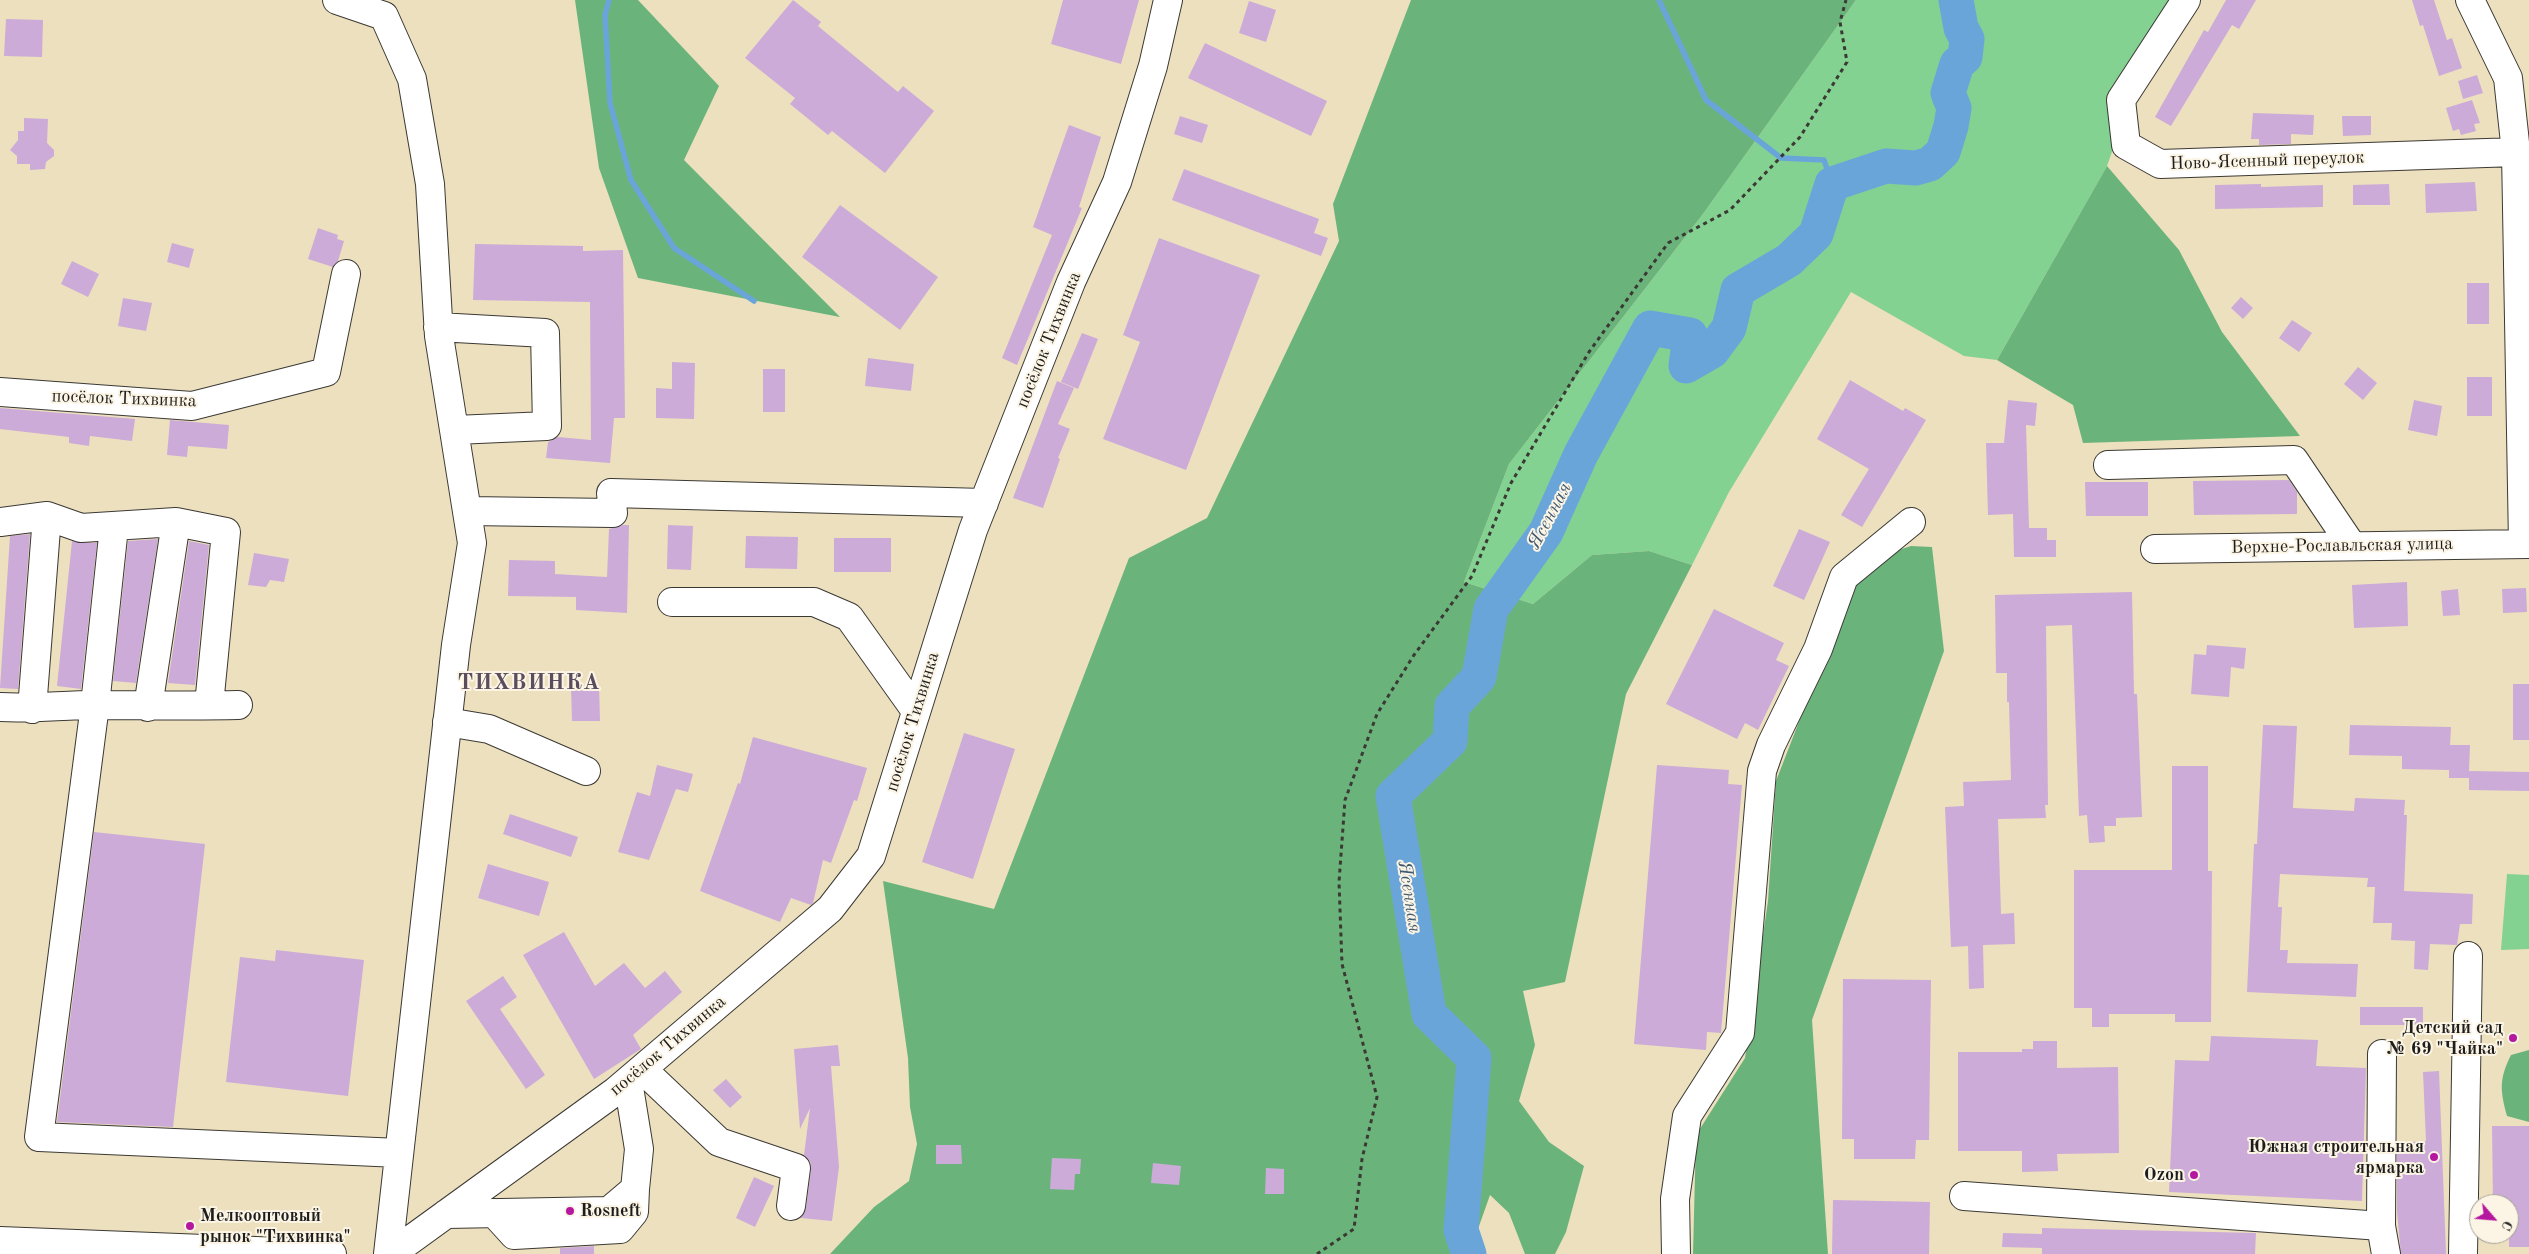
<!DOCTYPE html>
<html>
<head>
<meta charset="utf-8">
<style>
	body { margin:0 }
	#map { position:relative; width:2529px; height:1254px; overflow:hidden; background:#ede0be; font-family:"Old Standard TT",serif }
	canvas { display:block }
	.north { position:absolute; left:2469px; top:1194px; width:50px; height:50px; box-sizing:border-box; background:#fcf5e5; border:1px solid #a29e95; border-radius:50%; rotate:117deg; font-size:14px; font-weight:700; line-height:20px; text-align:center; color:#1c1c1c }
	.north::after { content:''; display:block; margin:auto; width:18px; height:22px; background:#b5179e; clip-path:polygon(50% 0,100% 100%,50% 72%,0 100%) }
</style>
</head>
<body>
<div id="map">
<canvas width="2529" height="1254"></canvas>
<div class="north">С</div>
</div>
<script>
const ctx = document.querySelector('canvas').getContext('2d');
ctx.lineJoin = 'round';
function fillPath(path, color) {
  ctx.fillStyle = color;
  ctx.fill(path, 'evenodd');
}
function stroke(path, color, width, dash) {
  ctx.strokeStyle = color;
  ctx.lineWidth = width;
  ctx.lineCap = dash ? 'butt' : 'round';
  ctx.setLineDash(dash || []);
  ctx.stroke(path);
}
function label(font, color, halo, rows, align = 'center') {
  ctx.font = font + ' "Old Standard TT",serif';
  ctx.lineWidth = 4;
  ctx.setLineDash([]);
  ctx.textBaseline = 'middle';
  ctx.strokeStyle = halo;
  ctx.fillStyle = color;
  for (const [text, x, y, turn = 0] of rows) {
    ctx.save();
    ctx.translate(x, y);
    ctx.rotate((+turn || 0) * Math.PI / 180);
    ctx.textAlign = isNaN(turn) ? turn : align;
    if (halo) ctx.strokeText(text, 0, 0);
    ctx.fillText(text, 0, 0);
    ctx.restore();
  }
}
fillPath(new Path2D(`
	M1856,0H2178L2121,126L2107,166L1997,360L1964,356L1851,292L1729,492L1692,565L1649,551L1592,555L1533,604L1464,582L1509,464L1703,214Z
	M2507,874L2529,875V949L2501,950Z`), '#83d292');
fillPath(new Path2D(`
	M575,0H638L719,86L684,160L840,317L638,278L599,168Z
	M1411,0H1856L1703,214L1509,464L1464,582L1533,604L1592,555L1649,551L1692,565L1626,694L1565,982L1523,991L1535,1045L1519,1101L1549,1142L1584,1166L1566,1232L1555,1254H1525L1509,1213L1490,1195L1478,1229L1483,1254H830L874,1207L909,1181L917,1144L910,1107L908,1058L883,881L994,909L1129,558L1207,518L1339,241L1333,204Z
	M2107,166L2179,250L2222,332L2300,436L2083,443L2073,405L1997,360Z
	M1911,546L1932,547L1944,651L1812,1020L1828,1254H1693L1696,1135L1745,1058L1768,901L1776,781L1852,585L1886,554Z
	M2529,1050V1122L2507,1116C2500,1090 2499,1079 2511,1055Z`), '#6ab47c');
stroke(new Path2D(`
	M609,0L605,15L610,103L631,180L674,248L754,301
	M1659,0L1706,100L1781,158L1824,160L1832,184`), '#6aa5da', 5.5);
stroke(new Path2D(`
	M1469,1254L1461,1230L1474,1058L1429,1014L1393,796L1450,741L1452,706L1479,677L1491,609L1546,532L1581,454L1650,328L1690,335L1686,366L1712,351L1729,328L1738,290L1789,260L1816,234L1832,184L1886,166L1916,168L1930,164L1943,152L1951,126L1954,108L1948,93L1957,64L1965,57L1967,39L1961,28L1956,0`), '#6aa5da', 35);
fillPath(new Path2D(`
	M793,0L821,22L818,26L898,92L903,86L934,111L885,173L832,131L828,135L790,104L795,98L745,58Z
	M1063,0H1139L1121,64L1051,44Z
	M2226,0H2256L2239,29L2232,25L2171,126L2155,117L2204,30L2208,32Z
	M2412,0H2434L2447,40L2452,38L2462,68L2439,76L2423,25L2420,26Z
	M1249,1L1276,10L1266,42L1239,33Z
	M6,19L43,20L42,57L4,56Z
	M1205,43L1327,101L1311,136L1188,78Z
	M2477,75L2483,93L2463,99L2458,81Z
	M2472,100L2480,123L2474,124L2476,131L2461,135L2459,129L2453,131L2446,108Z
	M2253,113L2314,115L2313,135L2291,134V144L2259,145V139H2251Z
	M1180,116L1208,125L1202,143L1174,134Z
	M2342,116H2371V135L2343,136Z
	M24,118L48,119L47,143L54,150V156L46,162L45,169L30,170V164H17V156L10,150L18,140V131H24Z
	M1069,125L1101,137L1079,207L1082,208L1017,365L1002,358L1052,235L1033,227Z
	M1184,169L1319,219L1314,233L1328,238L1321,256L1172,200Z
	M2475,182L2477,211L2426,213L2425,184Z
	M2261,184V187L2323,185V207L2215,209V185Z
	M2389,184L2390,205H2353V185Z
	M840,205L938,277L900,330L802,257Z
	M318,228L338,235L337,239L344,241L338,261L333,267L308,259Z
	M1159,238L1260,275L1186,470L1103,439L1140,342L1123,335Z
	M172,243L194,249L189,268L167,262Z
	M475,244L583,246V251L623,250L625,418H614L610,463L546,458L548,442L558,437L591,440L590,302L473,300Z
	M72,261L99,274L88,297L61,284Z
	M2467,283H2489V324H2467Z
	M2241,297L2253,308L2243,319L2231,308Z
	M123,298L152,303L146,331L118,326Z
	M2292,320L2312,333L2299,352L2279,338Z
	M1082,333L1098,339L1078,389L1061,382Z
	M868,358L914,364L911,391L865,386Z
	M672,362L695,363L694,419L656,418V388L672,389Z
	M2358,367L2377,383L2363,400L2344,384Z
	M763,369H785V412H763Z
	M2467,377H2492V416H2467Z
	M1850,380L1903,411L1905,408L1926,420L1862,527L1841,515L1869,469L1817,439Z
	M1057,381L1074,388L1058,424L1070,429L1058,458L1060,459L1043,508L1013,498Z
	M2008,400L2037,403L2035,426L2026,425L2029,528H2047V540H2056V557H2014L2013,514L1988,515L1986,443H2004Z
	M2414,400L2442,406L2437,436L2408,430Z
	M0,408L135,419L132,441L90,436L89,446L69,443V437L0,429Z
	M170,420L229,425L227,449L188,446L187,457L167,455Z
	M2289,480L2297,492V514L2194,515L2193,481Z
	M2085,482H2148V516H2086Z
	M623,525H629L627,613L576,610V597L508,596L509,560L555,561V574L607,577L609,529Z
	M668,525L693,526L691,570L667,569Z
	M1799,529L1830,542L1804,600L1773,586Z
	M30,534L18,689L0,688L10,536Z
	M746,536L798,537L797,569L745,568Z
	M834,538H891V572H834Z
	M158,539L136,683L113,681L128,541Z
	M72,541L97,543L81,689L57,686Z
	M189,541L209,545L195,685L168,683Z
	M254,553L289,559L284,582L270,580L266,587L248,585Z
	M2407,582L2408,626L2354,628L2352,585Z
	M2526,588L2527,612L2503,613L2502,589Z
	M2458,589L2460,615L2443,616L2441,591Z
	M2132,592L2134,694H2137L2142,817L2116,818V826H2104L2105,842L2089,843L2087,815L2079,816L2072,625L2046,626L2048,805H2045L2046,818L1998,819L2001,914L2014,913L2015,944L1983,945L1984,988L1969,989L1968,946L1951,947L1945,807L1964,806L1963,782L2011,780L2009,702H2007V673H1996L1995,595Z
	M1714,609L1784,643L1776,660L1789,666L1758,730L1745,723L1737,739L1666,704Z
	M2207,645L2246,648L2244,669L2231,667L2229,697L2191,694L2194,654L2206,655Z
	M2513,684H2529V740H2513Z
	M599,686L600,721H572L571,687Z
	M2263,725L2297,726L2293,808L2354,811L2355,798L2405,800L2404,815H2407L2404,891L2473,894L2472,924H2460L2457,945L2430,944L2428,970L2414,969L2415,941L2391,940L2392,923H2373L2375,887H2367L2368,878L2280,874L2278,907H2282L2280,950H2288L2287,963L2358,964L2356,997L2247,992L2254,844H2257Z
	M2350,725L2451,727L2450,745H2470L2469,771L2529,772V791L2469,790V778H2449V770L2402,769V756L2349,755Z
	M964,733L1015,749L973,879L922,862Z
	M753,737L867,768L857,801L854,800L831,863L823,860L813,903L811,905L791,898L780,922L700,891L738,783L740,784Z
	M657,765L693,774L688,792L676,789L649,860L618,852L637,792L650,796Z
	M1657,765L1729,770L1728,784L1742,785L1721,1033L1707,1032L1706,1050L1634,1044Z
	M2172,766H2208V871H2212L2211,1022H2175V1014H2109V1027H2092V1008H2074V870H2172Z
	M510,814L578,837L571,857L503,834Z
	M94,832L205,844L173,1127L57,1122Z
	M488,864L549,882L539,916L478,898Z
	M564,932L595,986L624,963L645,988L665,971L682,992L633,1035L641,1049L594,1079L523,955Z
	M276,950L364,960L348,1096L226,1082L240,957L275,961Z
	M503,976L517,997L500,1009L545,1075L526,1089L466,1001Z
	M1843,979L1931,980L1929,1140H1916L1915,1159H1854V1139H1842Z
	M2360,1007H2423V1025H2360Z
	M2211,1036L2318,1040L2316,1066L2366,1068L2362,1201L2169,1192L2175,1060L2209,1061Z
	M2033,1041H2057V1068L2118,1067L2119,1153L2057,1154L2058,1171L2022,1172V1151H1958V1052H2022V1049H2033Z
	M838,1045L840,1066H831L839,1167L832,1221L801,1218L806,1208L811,1170V1163L804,1155L810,1108L800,1129L794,1049Z
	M2439,1071L2446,1254H2401L2397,1212V1143L2426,1141L2423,1072Z
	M726,1079L742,1097L730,1108L713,1090Z
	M2492,1126H2529V1247H2509V1204H2493Z
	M936,1145H961L962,1164H936Z
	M1052,1158L1081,1159L1080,1174H1075L1074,1190L1050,1189Z
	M1153,1163L1181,1166L1179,1185L1151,1183Z
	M1266,1168L1284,1169V1194H1265Z
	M754,1177L774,1186L755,1227L736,1218Z
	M1833,1200L1930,1202L1929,1254H1832Z
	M2042,1228L2256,1233L2255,1254H2042V1248L2002,1247L2003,1233L2042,1234Z
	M594,1246V1254H560V1248Z`), '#ccabd8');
const minor = new Path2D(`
	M337,0L384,16L412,79L430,184L439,336L472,543L456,645L388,1254
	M2186,0L2121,100L2126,145L2160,164L2516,152
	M2470,0L2508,78L2516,152L2523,544
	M438,327L545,333L547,426L455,430
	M0,392L192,406L326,372L346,274
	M2108,465L2294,460L2352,546
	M468,511L613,513L611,493L984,503
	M0,522L47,516L81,528L176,522L226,532L209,705
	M114,527L95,705L39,1137L399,1153
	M2155,549L2529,544
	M672,602H814L849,617L916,711
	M0,707C32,709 63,705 96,705C143,705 190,706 238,705
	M148,707L176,522
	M32,709L47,516
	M447,722L489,729L586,771
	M2382,1054L2381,1226L2386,1254
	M642,1069L719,1142L796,1168L791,1206
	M1964,1196L2381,1226
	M494,1213L514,1235L620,1229L634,1212L635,1189
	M446,1214L609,1211L635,1189L639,1149L628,1081
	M0,1241L332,1254
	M391,1254L616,1091L830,909L871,856L973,530L1071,282L1117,182L1153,66L1168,0
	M1676,1254L1675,1199L1687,1116L1740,1033L1762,771L1771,745L1818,649L1844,577L1911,522
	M2463,1254L2468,956`);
stroke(minor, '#3b3934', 30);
stroke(new Path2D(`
	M1317,1254L1354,1229L1362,1159L1377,1097L1342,964L1339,882L1345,800L1377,714L1414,655L1472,576L1511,483L1589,352L1668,243L1730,210L1800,137L1847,62L1840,22L1846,0`), '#3b3934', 3, [4, 4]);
stroke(minor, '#fff', 28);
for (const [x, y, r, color] of [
	[2513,1038,5,"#b5179e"],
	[2434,1157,5,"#b5179e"],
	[2194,1175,5,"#b5179e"],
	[570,1211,5,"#b5179e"],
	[190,1226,5,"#b5179e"]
]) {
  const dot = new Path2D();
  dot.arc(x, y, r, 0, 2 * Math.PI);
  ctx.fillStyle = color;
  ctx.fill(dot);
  stroke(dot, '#fcf5e5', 2);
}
label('18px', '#1c1c1c', '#fcf5e5', [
	["Ново-Ясенный переулок",2267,161,-2],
	["посёлок Тихвинка",1049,340,-68],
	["посёлок Тихвинка",124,399,2],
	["Верхне-Рославльская улица",2342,546,-1],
	["посёлок Тихвинка",913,722,-73],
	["посёлок Тихвинка",668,1046,-40]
]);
label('bold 18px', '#1c1c1c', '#fcf5e5', [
	["Детский сад",2503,1028],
	["№ 69 \"Чайка\"",2503,1049],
	["Южная строительная",2424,1147],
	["ярмарка",2424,1168],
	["Ozon",2184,1175],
	["Rosneft",580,1211,"left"],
	["Мелкооптовый",200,1216,"left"],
	["рынок \"Тихвинка\"",200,1237,"left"]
], 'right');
label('italic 19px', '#3f5a71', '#fcf5e5', [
	["Ясенная",1550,516,-62],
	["Ясенная",1409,897,81]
]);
ctx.letterSpacing = '1px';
label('bold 22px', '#5a4e5e', '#fcf5e5', [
	["ТИХВИНКА",529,683]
]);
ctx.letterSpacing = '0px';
</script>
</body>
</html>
